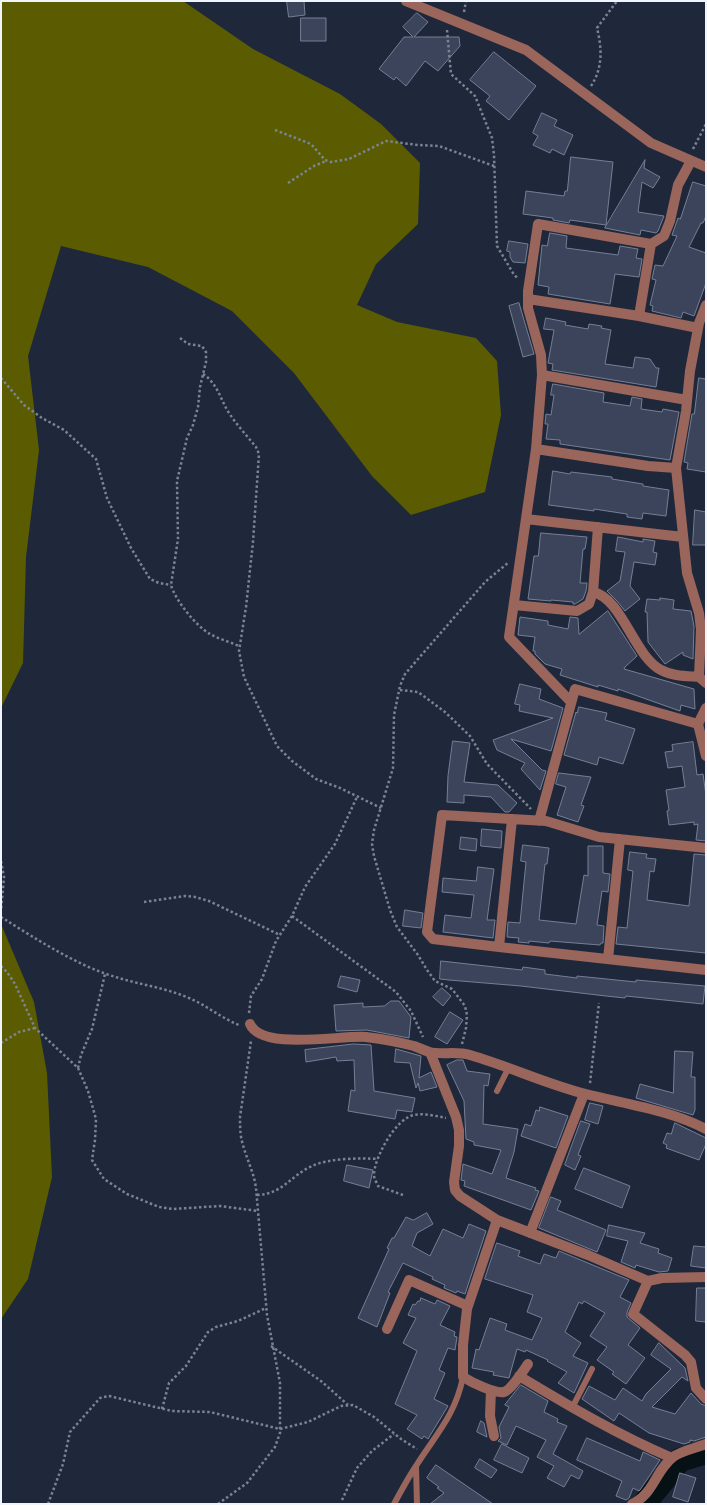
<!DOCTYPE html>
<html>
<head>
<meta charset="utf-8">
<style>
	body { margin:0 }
	#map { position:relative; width:707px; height:1505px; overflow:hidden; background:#1f283b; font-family:Jost,sans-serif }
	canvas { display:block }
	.frame { position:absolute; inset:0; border:2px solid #eff4ff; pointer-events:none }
</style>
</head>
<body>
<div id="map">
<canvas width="707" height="1505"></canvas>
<div class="frame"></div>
</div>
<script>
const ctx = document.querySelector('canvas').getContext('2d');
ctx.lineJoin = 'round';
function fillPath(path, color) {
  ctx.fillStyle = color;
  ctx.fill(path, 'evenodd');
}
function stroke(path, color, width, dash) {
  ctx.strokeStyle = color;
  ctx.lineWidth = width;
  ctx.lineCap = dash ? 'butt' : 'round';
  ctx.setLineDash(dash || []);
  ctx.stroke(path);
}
fillPath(new Path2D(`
	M1,1H183L253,49L340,94L381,124L420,163L418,224L376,264L357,305L397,322L476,338L497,361L501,415L485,492L411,515L372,476L294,373L232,311L148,267L61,246L28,356L39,450L26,557L23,663L1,708Z
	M1,924L34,1002L47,1073L52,1177L28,1279L1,1319Z`), '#5b5c02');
stroke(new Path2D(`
	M644,1504L680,1460L706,1452`), '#061115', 24);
const building = new Path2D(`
	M287,1H304L305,15L289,17Z
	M417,13L428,22L414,37H459L460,46L438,71L425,61L406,86L396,77L394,80L379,69L404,37H413L403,27Z
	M301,18H326V41H301Z
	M494,52L536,86L509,120L486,101L490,96L470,80Z
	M542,113L557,120L554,126L573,135L564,155L552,149L550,153L533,145L538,136L533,133Z
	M571,157L613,162L606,225L570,220L569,223L553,220V218L523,214L526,191L564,196L565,191H567Z
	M645,160L644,168L660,177L653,188L642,182L638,212L664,216L658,231L656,233L641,230L640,235L605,228Z
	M693,182L706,186V216L703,223H701L689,247L706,253V283L694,316L683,312L681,318L652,311L653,306L650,305L656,280L652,279L655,265L663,266L677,236L672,235L678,218L680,219Z
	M550,233L567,236L566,248L618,255L620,246L638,249L636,258L642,259L639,277L615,274L610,304L548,294L549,287L538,285L542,245L547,246Z
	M509,241L528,244L525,263L513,262L510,257V252L507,251Z
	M519,303L534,354L523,357L509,306Z
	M546,318L566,322L565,325L588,329L589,324L602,326L601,328L611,330L605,364L633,368L635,357L650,359L656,368H659L656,387L552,370L553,364L548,363L554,330L544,329Z
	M699,378L706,379V472L687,469L688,463L684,462L692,414H694Z
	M553,384L604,393L603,402L630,406L632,397L642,399L641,409L662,412L663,409L679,412L670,460L560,444V440L546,439L548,424H545L546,414L551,415L554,395H551Z
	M553,471L570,474L571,472L612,477V479L643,484V486L669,490L666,516L643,513L642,519L627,517V514L594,509V511L549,505Z
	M695,510L706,512V545H693Z
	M541,533L587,537L585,549H583L580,583H587L586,591L583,599L575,604H573V602L551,600V601L528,599L534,556H538Z
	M618,537L643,542V539L655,541L653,552L657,553L655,565L634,562L630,586L640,599L625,611L617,601L607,591L620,581L625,552L616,551Z
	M660,598L674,600L673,609L691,611L694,626L693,659L683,655V652L665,664L648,642L647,612H645L647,599L660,600Z
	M608,611L637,656L625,667L624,669L694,689L695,709L681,705L680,711L618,689V691L598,685V687L560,675L562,669L545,664L535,654V651H533L535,637L518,635L520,617L548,621V625L568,629L570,617L578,618L579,634Z
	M520,684L541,689L539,699L563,708L551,751L511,739L542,770L546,771L540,790L521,769L525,763L497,750L493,740L553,718L519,711L520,705L515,704Z
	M579,707L607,713L605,720L635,729L623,764L599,757L597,765L564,755L576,712L577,713Z
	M453,741L470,743L464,782L498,785L517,803L509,812H505L491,797L464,795V803L447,802L448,776Z
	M693,742L697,775L703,774L706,795V841L696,840L698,824L694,825V822L669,825L667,811L669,810L666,790L685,787L682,766L668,768L665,752L673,751L672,745Z
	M559,773L591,777L581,805L584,806L578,822L557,815L566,787L556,784Z
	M482,829L502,831L501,848L481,846Z
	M461,837L477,839L476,851L460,849Z
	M523,845L549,848L547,864H545L539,920L576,924L584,875L588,876V846H603V873L610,874L608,892L602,891L597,925L604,926L603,943H601L600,945L550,941L549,943L529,941V943L518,942L519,938L507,937L508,922L520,923L526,862L521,861Z
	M630,852L647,854L646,858L656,859L654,872L650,871L647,900L689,906L694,854L706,855V953L616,944L618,927L627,928L633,871L628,870Z
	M478,867L494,869L487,920H495L493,938L443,932L445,915L471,918L474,895L442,892L443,878L476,881Z
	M405,910L423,913L421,928L403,926Z
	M441,961L522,970L523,967L545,970V974L577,978V976L636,982V980L705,986L703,1004L626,996L625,998L606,996L521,986L449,980L440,979Z
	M341,976L360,980L357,992L338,987Z
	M442,988L451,996L443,1006L433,997Z
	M391,1001H399L411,1017L409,1038L367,1030L336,1031L334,1005L363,1003V1007L384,1006Z
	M450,1012L463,1020L447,1044L435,1037Z
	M354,1044L371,1045L374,1091L415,1098L412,1112L397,1110L395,1119L348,1111L351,1090L355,1091L354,1060L337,1061L336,1057L306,1062L305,1050Z
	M396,1049L421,1056L419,1078L431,1072L437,1087L420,1091L418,1083L416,1088L410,1063L395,1062Z
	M675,1051L693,1052L691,1077H695V1110L693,1115L636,1098L640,1084L673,1093Z
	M457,1060H463L467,1071L490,1074L488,1086L484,1085L483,1124L518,1129L514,1152L506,1178L536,1188L535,1190L539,1191L531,1210L464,1186L465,1181L461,1180L463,1164L492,1174L501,1150L474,1145V1142L466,1139L464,1101L447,1065Z
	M590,1103L603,1106L598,1124L585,1120Z
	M540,1107L568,1116L556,1148L521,1136L525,1124L531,1126L536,1110L539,1111Z
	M581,1121L590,1124L578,1155L581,1156L575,1170L565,1165Z
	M675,1123L706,1138V1144L699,1160L666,1148L667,1145L663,1143L667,1133L671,1134Z
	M347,1165L373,1170L369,1188L344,1181Z
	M584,1168L630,1186L622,1208L575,1189Z
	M551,1197L561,1201L557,1210L606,1230L597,1252L539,1228Z
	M427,1213L433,1224L417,1233L412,1246L430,1256L443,1229L463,1238L469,1224L486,1231L465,1294L457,1291L456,1293L444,1288L445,1285L432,1279L433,1277L403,1263L388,1292L390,1293L377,1327L358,1318L389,1249L387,1248L392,1238H394L406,1217L413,1220Z
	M609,1225L645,1233L640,1243L659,1249L658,1253L672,1258L668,1271L659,1272L636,1265L635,1268L621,1262L628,1241L607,1236Z
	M497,1243L520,1251L518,1256L540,1264L544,1254L556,1258L559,1251L629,1280L620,1297L631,1303L627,1312V1317L640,1328L628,1345L645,1358L626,1384L612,1374L614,1372L597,1360L607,1347L590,1336L605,1313L584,1301L582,1304L579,1302L565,1332L581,1343L573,1356L588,1363L574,1393L558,1383L567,1372L547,1361L548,1360L526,1350L525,1352L517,1349L509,1378L493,1375L494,1372L472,1368L476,1349L479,1350L490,1318L507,1324L505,1330L532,1340L542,1318L527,1312L533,1295L485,1279Z
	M694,1246L706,1247V1268L691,1266Z
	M697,1288H706V1322L696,1321Z
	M421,1298L435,1304L437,1300L450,1306L440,1325L455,1332L454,1336L457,1337L455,1350L448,1348L439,1370L445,1373L434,1399L448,1406L428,1439L424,1436L422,1439L407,1429L417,1415L395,1404L417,1351L403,1343L416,1318L408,1315L413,1304L415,1305L418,1301H420Z
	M659,1343L685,1368L688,1381L682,1377L652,1407L675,1414L691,1393L701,1404L706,1406V1437L694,1441L690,1440V1442L684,1444L649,1433L619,1413L614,1421L582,1399L589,1386L615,1400L623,1388L642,1401L646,1394L671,1369L651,1355Z
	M521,1385L548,1401L544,1412L558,1419L557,1422L567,1426L553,1454L583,1471L579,1479L571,1475L564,1487L547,1478L554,1466L537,1457L546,1440L516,1426L507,1445L498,1441L501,1438L499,1427L509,1407L505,1405Z
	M481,1421L484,1423L487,1437L477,1432Z
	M587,1438L640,1461L643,1452L660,1460L640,1490L639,1491L633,1488L629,1498L626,1500L616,1496L622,1481L577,1460Z
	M502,1444L529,1458L522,1473L494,1460Z
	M480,1459L497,1470L491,1478L475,1468Z
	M436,1465L493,1504H430L444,1493L437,1488L439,1487L427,1478Z
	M680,1473L696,1478L688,1502L673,1497Z`);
fillPath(building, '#3b445a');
stroke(building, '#747f96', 1);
stroke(new Path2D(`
	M464,12L466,1
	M447,30L451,74L475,96L492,138L494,155L497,246L513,273L518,279
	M591,86C603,68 602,48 597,28L617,1
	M275,130L311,144L325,160L331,162L349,159L386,141L418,145L439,146L494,166
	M693,149L706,124
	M288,183L314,166L326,161
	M180,338L188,344L202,346L206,352V362L200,387L198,407L193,425L187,438L177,481L178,539L171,585C175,600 197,627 210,634C219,639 230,642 239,646
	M203,374C218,384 220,399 229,413C237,425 247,436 256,447L259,454L253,542L246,607L239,651L244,677L277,746L292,761L316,779L340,788L381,808
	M1,378L24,405L42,418L64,430L96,459L107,498L131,548L150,579L159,583L171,585
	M400,690L418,692L445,712L470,736L487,764L531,809
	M1,861L4,877L1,911
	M144,902L185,896L195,897L209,901L280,935
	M292,916L396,992L411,1011L423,1037
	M1,917C36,939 79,967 119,978C142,985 166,988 189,998C206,1005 221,1018 239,1025
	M1,966L7,972L15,984L35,1028L78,1068L88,1091L96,1119L95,1140L92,1160L104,1179L127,1194L159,1207L173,1209L220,1206L258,1211
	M249,1013L251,996L262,979L276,941L292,916L305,887L335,844L357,797
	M1,1043L19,1032L35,1028
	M462,1044L466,1028L467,1015L465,1006L452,989L435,981L427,970L418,955L397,927L390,910L374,856L372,844L374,830L393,768L394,715L400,686L405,674L485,582L509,562
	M78,1068L81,1055L92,1029L105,974
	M590,1083L599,1003
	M257,1195C283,1194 290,1176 312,1166C329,1158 360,1158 378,1159
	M403,1195L378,1186C377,1183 374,1179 374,1175C374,1158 396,1118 414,1115C424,1113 436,1116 446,1118
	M271,1346L321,1381L348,1405
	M162,1409L169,1383L186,1366L208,1332L216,1327L238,1321L266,1308
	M342,1500L357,1468L372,1451L394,1434
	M48,1504L63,1464L70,1432L100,1398L109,1396L172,1411L210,1412L280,1429L308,1422L341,1406L353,1405L374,1417L401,1439L417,1449
	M218,1504L247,1483L275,1447L280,1433V1383L267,1315L256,1188C254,1173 247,1160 243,1145C240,1136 240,1126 240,1117L251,1041`), '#7c8392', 2.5, [2.5, 2.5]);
stroke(new Path2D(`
	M497,1091L508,1069
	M572,1408L592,1369
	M416,1467L417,1504
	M394,1504C401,1491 408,1478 416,1466C436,1434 455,1416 463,1377`), '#9a655b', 6);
stroke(new Path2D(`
	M406,1L526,50L651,143L706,167
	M651,244L664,236L670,221L678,185L691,161
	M528,299L639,316L698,328
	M706,305L699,323L690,371L686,411L676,468L687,573L699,613L701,629L699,677L706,683
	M542,375L687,400
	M536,449L648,466L676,468
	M526,519L683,537
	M593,592C622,598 634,656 661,670C672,676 686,676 699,677
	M514,605L577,611L589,604L593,592L598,527
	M571,702L509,637L536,449L542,375L541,355L528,308V291L538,224L651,244L639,316
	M706,708L698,724L706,756
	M512,819L499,947L706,970
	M539,821L575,689L698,724
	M499,947L433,939L427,932L442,815L546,821L599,837L706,848
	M608,959L620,839
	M250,1024C262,1051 340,1035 366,1037C382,1039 399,1042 414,1046C419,1048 424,1050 429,1052C442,1055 457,1051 470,1055C508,1066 544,1083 582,1093C624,1104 667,1109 706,1129
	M430,1052L456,1117L459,1130V1146L454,1182L455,1190L460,1196L497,1220L588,1255L648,1281
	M497,1220L467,1309L463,1345V1377C471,1382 495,1394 504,1392C511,1390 523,1371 528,1364
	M530,1233L584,1094
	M706,1277L662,1278L648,1281L633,1314L685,1355L691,1362L696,1388L706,1399
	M387,1329L409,1280L468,1306
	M519,1376C569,1406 618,1435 672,1458
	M491,1390L490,1416L494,1436
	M632,1504C654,1494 655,1471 673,1457C681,1451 696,1448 706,1444`), '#9a655b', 10);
</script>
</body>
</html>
